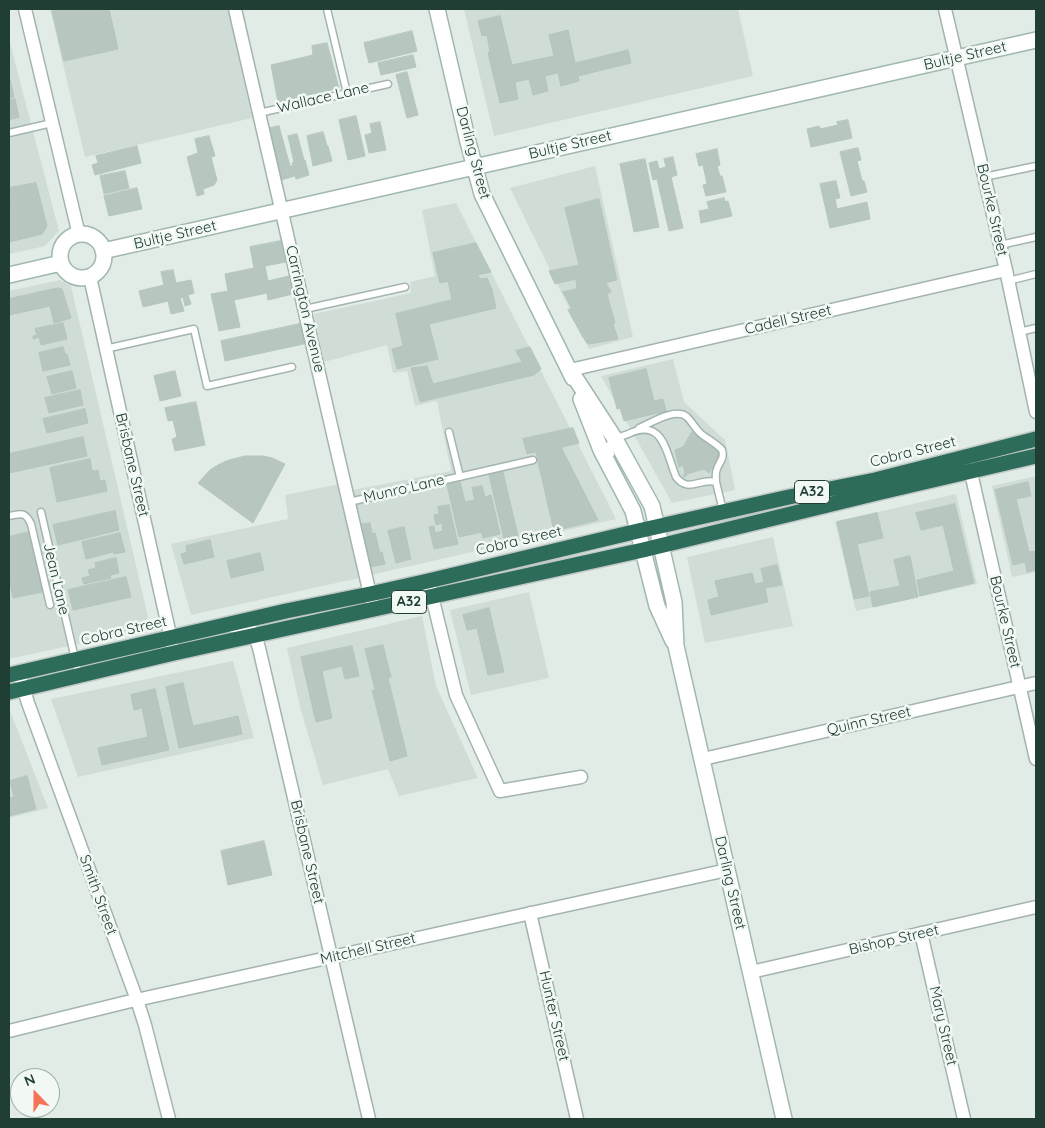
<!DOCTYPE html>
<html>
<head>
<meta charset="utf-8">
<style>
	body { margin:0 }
	#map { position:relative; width:1045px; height:1128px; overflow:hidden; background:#e2ece7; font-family:Quicksand,sans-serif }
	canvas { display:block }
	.frame { position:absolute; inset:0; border:10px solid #213e34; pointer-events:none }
	.north { position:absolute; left:10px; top:1068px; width:50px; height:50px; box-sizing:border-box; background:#f2f9f5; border:1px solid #9eaea8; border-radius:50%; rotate:338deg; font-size:14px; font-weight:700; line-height:20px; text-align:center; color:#213e34 }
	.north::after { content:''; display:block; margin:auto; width:18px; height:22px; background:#f57457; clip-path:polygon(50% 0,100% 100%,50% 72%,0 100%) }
</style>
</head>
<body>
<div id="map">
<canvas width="1045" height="1128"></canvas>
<div class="frame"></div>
<div class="north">N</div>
</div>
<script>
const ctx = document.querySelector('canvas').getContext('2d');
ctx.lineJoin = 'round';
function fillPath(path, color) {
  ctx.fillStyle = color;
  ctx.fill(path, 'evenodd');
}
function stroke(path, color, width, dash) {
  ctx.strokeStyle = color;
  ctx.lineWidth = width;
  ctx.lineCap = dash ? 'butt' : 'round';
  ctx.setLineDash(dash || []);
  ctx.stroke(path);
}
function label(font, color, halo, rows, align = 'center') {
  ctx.font = font + ' Quicksand,sans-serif';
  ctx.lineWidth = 5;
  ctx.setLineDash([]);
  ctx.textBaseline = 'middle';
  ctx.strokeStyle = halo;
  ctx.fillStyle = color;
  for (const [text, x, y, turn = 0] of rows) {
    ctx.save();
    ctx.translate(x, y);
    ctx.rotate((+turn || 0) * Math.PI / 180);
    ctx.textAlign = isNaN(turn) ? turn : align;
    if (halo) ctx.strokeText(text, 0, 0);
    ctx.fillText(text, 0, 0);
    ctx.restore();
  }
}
fillPath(new Path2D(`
	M50,9H228L252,118L85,157Z
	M464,9H738L753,76L494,136Z
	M9,39L59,231L45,246L9,254Z
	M595,166L633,337L589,349L510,188Z
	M456,203L616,519L371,575L353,490L451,471L437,401L415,406L407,371L393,373L387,345L324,362L314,314L411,293L410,282L435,276L422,210Z
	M60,280L71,286L148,617L142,630L9,659V291Z
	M673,359L684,402L725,440L735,490L672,503L601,376Z
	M1036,476V572L1012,577L992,486Z
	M340,484L359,578L191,615L171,544L288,519L285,495Z
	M956,494L977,584L856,611L835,522Z
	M773,537L793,626L705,643L687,557Z
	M529,592L549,678L471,695L450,610Z
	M422,616L436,686L478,778L399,796L388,769L323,785L300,707L287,648Z
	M233,661L254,738L78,777L51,699Z
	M9,708L48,808L9,818Z`), '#d0dcd6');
const building = new Path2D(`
	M52,9H109L118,49L64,61Z
	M500,16L512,65L554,56L549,35L568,30L575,63L628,50L631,63L578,76L579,81L561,86L558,73L545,76L548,91L533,95L529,79L515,82L518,99L500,103L488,53L490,52L487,35L482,36L478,21Z
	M412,31L417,51L369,63L364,43Z
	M327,43L339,88L278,102L271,65L313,55L312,46Z
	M413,55L416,67L381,75L378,63Z
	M407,72L418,115L407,118L396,75Z
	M9,79H10L14,97L9,98Z
	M15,99L19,117L9,120V100Z
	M356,116L365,156L348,160L339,120Z
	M848,120L852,138L811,147L807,129L819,126L820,129L838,125L837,122Z
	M380,122L386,150L369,153L365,135L372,133L370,124Z
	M279,126L290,166H292L295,176L281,180L270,128Z
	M323,132L327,146H328L332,161L313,166L307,136Z
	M297,134L304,160H305L309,175L296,179L292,163L294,162L288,136Z
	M209,136L215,156L211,157L217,180L214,185L203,189L204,194L197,196L187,157L198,153L195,139Z
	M137,146L141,163L95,175L92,165L98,163L96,156Z
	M858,148L861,160L857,161L862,181H864L867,192L851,196L840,152Z
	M717,149L720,165L717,166L720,176H722L726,192L706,196L703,185L707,184L703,165L699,166L696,154Z
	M673,157L677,175L671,177L683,228L669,231L657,179L653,180L649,163L657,161L659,169L666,167L664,159Z
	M645,159L659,227L634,232L620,164Z
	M125,171L129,188L104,194L100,176Z
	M836,181L840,198L835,199L837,209L867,202L870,219L830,228L820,184Z
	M36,183L47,226L42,234L9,242V209H10L9,188Z
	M137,188L142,209L109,216L104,196Z
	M724,198L725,202L728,201L732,216L701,223L699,211L709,209L707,202Z
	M599,199L617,280L577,289L576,279L555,284L549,271L579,265L565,208Z
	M286,240L291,261L265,266L268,281L293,275L297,293L268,300L267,293L234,300L240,327L219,331L211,294L228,291L225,274L254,268L250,247Z
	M476,243L491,272L440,283L433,253Z
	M173,270L176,283L191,280L194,293L188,295L191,304L185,306L183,297L180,298L184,311L171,314L168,301L143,307L139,291L164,285L161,272Z
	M478,275L480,279L487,278L492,290L452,300L448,281Z
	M606,283L611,292L572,309L563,292Z
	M58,288L62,289L71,318L54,323L50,306L9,315V299Z
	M492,290L496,308L429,324L438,359L397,369L392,349L403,346L396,314Z
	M607,294L615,323L580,332L568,310Z
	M63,323L67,339L41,345L39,337L33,339V336L37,335L35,329Z
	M304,323L308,343L225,361L221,341Z
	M613,324L618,339L589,344L586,342L580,332Z
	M63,347L65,354H67L70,365L43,371L39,353Z
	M530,347L541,369L534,375L420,402L411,368L427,366L433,384L522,362L516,351Z
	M646,369L654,401L663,399L666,411L624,421L620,408L617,409L609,378Z
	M72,371L76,388L52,394L47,377Z
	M175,371L181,396L160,401L154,376Z
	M80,390L83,405L49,413L45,398Z
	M196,402L205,445L175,451L172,439L177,437L173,420L168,421L165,408Z
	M85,409L88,423L47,433L43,419Z
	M573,428L579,443L543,452V450L527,454L523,439Z
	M692,432L720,451L718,457L722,459L716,466L714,465L709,473L704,469L687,474L685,477L683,476L685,473L683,465L679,467L675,450L683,447Z
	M83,437L87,456L9,473V454Z
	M561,447L598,520L554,531L536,453Z
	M245,456H263L272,458L285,464L253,523L198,483L210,470L218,465L226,461Z
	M90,459L92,471L98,470L100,481L105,480L107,491L57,502L50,468Z
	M503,472L519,540L505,543L489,475Z
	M460,482L465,502L474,500L482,532L459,537L447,485Z
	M1028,482L1031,496L1016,499L1029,552L1036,551V570L1027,572L1025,562L1013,565L995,490Z
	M482,486L485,497L491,495L500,534L483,538L472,488Z
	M955,504L974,583L920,596L917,580L954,571L943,525L921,530L916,513Z
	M449,505L458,544L434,549L429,527L434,526L435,533L443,531L442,523L436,525L434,515L439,514L438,507Z
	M115,511L119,530L58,545L53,525Z
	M877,513L883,538L857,544L869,596L854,599L837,522Z
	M370,523L372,534L375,533L380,553L382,552L385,564L370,567L360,525Z
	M404,527L411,559L396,563L388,531Z
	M29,532L42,592L13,598L9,579V537Z
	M120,533L125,552L114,554L113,552L86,559L82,542Z
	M210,540L214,557L184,564L181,554L187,552L186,546Z
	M260,553L264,570L231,578L227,561Z
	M910,556L918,597L873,607L870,592L900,586L894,560Z
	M116,558L119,573L110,575L111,578L84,584L82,578L90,576L88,570L96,568L95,563Z
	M777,565L782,585L765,588L768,602L711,615L708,600L719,597L715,581L752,573L755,584L764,582L761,569Z
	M126,577L131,597L73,610L68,590Z
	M489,608L504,672L488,675L477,628L467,630L463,615Z
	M383,645L391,677L388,678L407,756L390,761L372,690H375L365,649Z
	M352,646L359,676L345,679L342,666L322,671L332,718L316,722L301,657Z
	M183,683L193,726L238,716L242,734L179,748L166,687Z
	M155,689L169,750L102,765L98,748L148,737L142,708L134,710L131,695Z
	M27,776L36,809L9,816V798L14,797L10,781Z
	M264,841L272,875L228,885L221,851Z`);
fillPath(building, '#b7c7c0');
stroke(building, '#b4c6be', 1);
const lane = new Path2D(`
	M327,9L347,93
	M259,113L388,84
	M9,133L52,123
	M984,177L1036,166
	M1000,245L1036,237
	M1008,281L1036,274
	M305,309L405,287
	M1019,332L1036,328
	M105,349L194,329L207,386L292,367
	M639,428C651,423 676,407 687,417C692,422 695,428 700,433C707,439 716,443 722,450C725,458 719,462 717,469C715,473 716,478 716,482
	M449,432L460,477
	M611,454L608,446C612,439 620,437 628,434C663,417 666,452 676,477C689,494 700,477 716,482L723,511
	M349,502L533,460
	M41,512L79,676
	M9,516C21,514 25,511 31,524L50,605`);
const street = new Path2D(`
	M25,9L79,235
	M235,9L372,603
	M945,9L1006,270L1036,412
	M90,277L174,653
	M570,370L1006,270
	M969,464L1036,759
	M430,588L456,695L500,791L581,777
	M232,626C252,624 254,631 259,648L369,1119
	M19,673L28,703L137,1000L145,1025L169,1119
	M703,759L1036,683
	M530,913L577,1119
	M921,933L964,1119
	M751,972L1036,907
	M9,1031L127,1002L727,870`);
const secondary = new Path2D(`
	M437,9L468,142L482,194L573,378
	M60 256a22 22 0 1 1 44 0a22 22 0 1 1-44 0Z
	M103,251L1036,40
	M9,275L61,263
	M570,370L615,439L652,506L674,602L676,646L784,1119
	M581,399L601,450L633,511L657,606L673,641`);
const highway = new Path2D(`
	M9,675L286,611L370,594L428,581L638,531L789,497L875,480L1036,439
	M9,692L174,653L643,550L877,493L1036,456`);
stroke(lane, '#a4b4ae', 9);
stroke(street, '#a4b4ae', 15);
stroke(secondary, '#a0b8ae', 18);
stroke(highway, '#c1c9c6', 18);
stroke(lane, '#fff', 6);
stroke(street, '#fff', 12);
stroke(secondary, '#fff', 15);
stroke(highway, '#2d6b5a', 15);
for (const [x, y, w] of [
	[812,492,35],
	[409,602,35]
]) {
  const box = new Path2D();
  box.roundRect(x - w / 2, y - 11.5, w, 23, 4);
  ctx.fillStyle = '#f2f9f5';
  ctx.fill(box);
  stroke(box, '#213e34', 1);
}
label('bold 14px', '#213e34', null, [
	["A32",812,492],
	["A32",409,602]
]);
label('15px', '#213e34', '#f2f9f5', [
	["Bultje Street",965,56,-13],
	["Wallace Lane",323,98,-13],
	["Bultje Street",570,145,-13],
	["Darling Street",473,153,75],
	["Bourke Street",992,210,77],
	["Bultje Street",175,235,-13],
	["Carrington Avenue",305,309,77],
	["Cadell Street",788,320,-13],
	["Cobra Street",913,452,-14],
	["Brisbane Street",132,465,77],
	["Munro Lane",404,489,-13],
	["Cobra Street",519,541,-13],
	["Jean Lane",56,579,77],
	["Bourke Street",1005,622,77],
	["Cobra Street",124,631,-13],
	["Quinn Street",869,721,-13],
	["Brisbane Street",307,852,77],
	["Darling Street",730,883,77],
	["Smith Street",98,895,70],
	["Bishop Street",894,940,-13],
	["Mitchell Street",368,949,-13],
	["Hunter Street",554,1016,77],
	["Mary Street",943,1026,77]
]);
</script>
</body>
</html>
